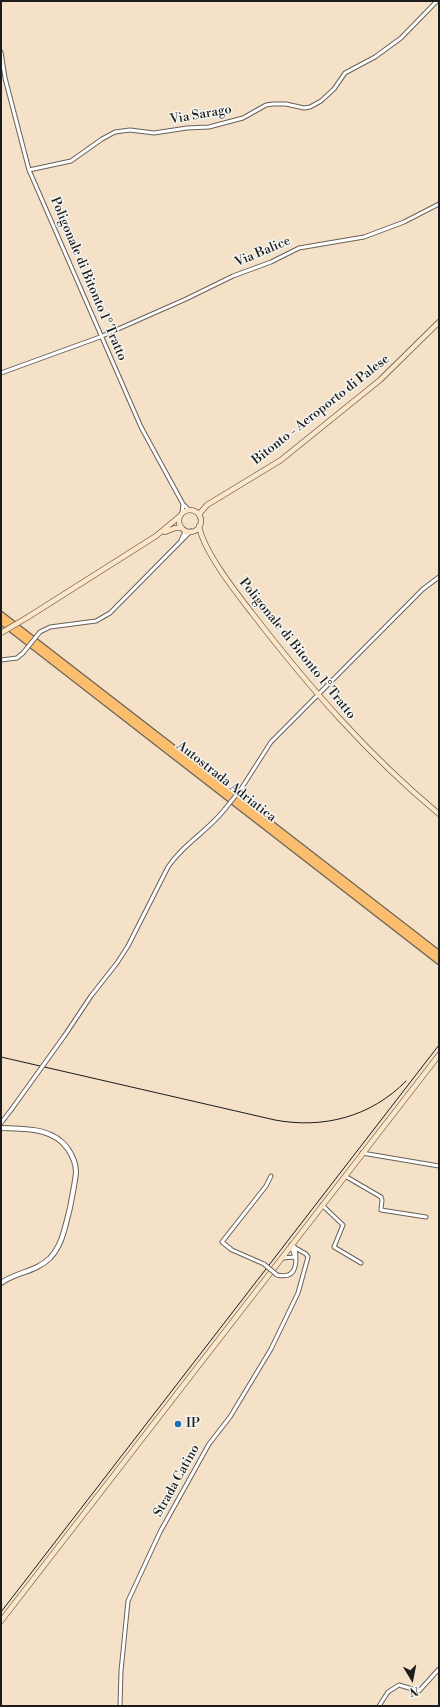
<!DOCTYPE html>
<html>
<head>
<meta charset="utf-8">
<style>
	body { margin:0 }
	#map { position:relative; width:440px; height:1707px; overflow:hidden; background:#f4e1c8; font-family:"Libre Bodoni",serif }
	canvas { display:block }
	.frame { position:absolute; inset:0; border:2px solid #1c1c1c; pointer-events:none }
	.north { position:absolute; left:392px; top:1659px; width:40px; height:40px; -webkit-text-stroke:3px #f6f6f2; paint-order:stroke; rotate:170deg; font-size:11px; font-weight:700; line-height:16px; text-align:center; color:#1c1c1c }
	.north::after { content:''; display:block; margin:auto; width:14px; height:18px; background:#1c1c1c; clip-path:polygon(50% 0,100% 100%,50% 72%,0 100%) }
</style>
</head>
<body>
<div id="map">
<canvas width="440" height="1707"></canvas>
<div class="frame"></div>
<div class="north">N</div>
</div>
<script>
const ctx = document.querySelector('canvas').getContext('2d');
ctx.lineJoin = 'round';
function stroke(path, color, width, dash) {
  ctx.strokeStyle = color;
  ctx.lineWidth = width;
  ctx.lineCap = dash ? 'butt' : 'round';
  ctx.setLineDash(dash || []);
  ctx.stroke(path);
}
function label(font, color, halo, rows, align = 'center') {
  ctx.font = font + ' "Libre Bodoni",serif';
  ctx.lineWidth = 3;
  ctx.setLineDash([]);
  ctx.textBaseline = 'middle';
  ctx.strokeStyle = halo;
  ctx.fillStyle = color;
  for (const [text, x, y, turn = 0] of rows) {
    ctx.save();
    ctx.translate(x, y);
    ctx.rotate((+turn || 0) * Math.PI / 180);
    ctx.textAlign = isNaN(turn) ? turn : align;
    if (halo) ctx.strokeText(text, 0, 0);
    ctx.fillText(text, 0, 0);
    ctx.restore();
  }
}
const minor = new Path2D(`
	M1,52L5,78L29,170L141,427L183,504L189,510
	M29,170L71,161L102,139L115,132L130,130L154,133L187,128L209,127L243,118L266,105L273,104H286L304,108L310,107L321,101L334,89L345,73L375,57L401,38L437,1
	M1,373L100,337L186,299L233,276L271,262L299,248L364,237L404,222L439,204
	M182,513L183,504
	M181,540L184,534L185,530
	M40,632L50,627L96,621L110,613L191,531
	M1,660L17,658L23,653
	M241,789L271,742L423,589L439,577
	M65,1035L91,996L117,963L128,946L168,867C183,844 208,831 225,809
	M1,1123L11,1110
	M362,1153L439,1166
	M345,1176L381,1197L382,1200L381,1210L426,1217
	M322,1205L343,1225L334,1247L361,1263
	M291,1245L296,1261
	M283,1258L294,1257
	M264,1264L232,1250L222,1242L266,1186L271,1176
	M277,1275C298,1280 297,1261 295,1247
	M120,1706L121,1671L128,1601L160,1532L209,1444L230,1417L271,1349L298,1293L308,1257L306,1254L292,1246
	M379,1706L388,1692L399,1685L419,1691L439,1669`);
const tertiary = new Path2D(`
	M1,1128C24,1129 53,1127 68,1149C72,1155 76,1164 76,1172C75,1184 72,1196 70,1208C65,1226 63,1244 50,1258C36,1272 16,1272 1,1283`);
const secondary = new Path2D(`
	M179 521a11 11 0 1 1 22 0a11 11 0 1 1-22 0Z
	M200,517V513L207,505L281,460L380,380L439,322
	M199,526C204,552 235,591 252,613C309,687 367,754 439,814
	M165,532L175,528H182
	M28,617L156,536L180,516
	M1,1621L439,1055`);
const motorway = new Path2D(`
	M1,615L439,954
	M1,621L439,961`);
stroke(minor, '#686158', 5);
stroke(tertiary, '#686158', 6);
stroke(secondary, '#686158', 6);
stroke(motorway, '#686158', 8);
stroke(minor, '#fff', 3);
stroke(tertiary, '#fff', 4);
stroke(secondary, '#fde5c5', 4.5);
stroke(motorway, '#fabe6e', 5.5);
stroke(new Path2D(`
	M1,1057L275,1120C323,1129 371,1117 406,1081
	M1,1612L439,1045`), '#1c1c1c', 1);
const minorBridge = new Path2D(`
	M23,653L40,632
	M225,809L241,789
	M11,1110L65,1035
	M264,1264L277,1275`);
const secondaryBridge = new Path2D(`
	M1,633L28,617`);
stroke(minorBridge, '#686158', 5, []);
stroke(secondaryBridge, '#686158', 6, []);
stroke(minorBridge, '#fff', 3);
stroke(secondaryBridge, '#fde5c5', 4.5);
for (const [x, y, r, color] of [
	[178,1424,4,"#1f6fb2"]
]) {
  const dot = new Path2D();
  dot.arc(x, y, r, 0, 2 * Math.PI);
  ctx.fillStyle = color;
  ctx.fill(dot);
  stroke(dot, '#f6f6f2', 1.5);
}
label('13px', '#1c1c1c', '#f6f6f2', [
	["Via Sarago",201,115,-10],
	["Via Balice",263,252,-23],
	["Poligonale di Bitonto 1° Tratto",88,279,67],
	["Bitonto - Aeroporto di Palese",321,410,-38],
	["Poligonale di Bitonto 1° Tratto",297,649,51],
	["Autostrada Adriatica",226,782,38],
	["Strada Catino",177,1481,-61]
]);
label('13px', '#1c1c1c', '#f6f6f2', [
	["IP",186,1424]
], 'left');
</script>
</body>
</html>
